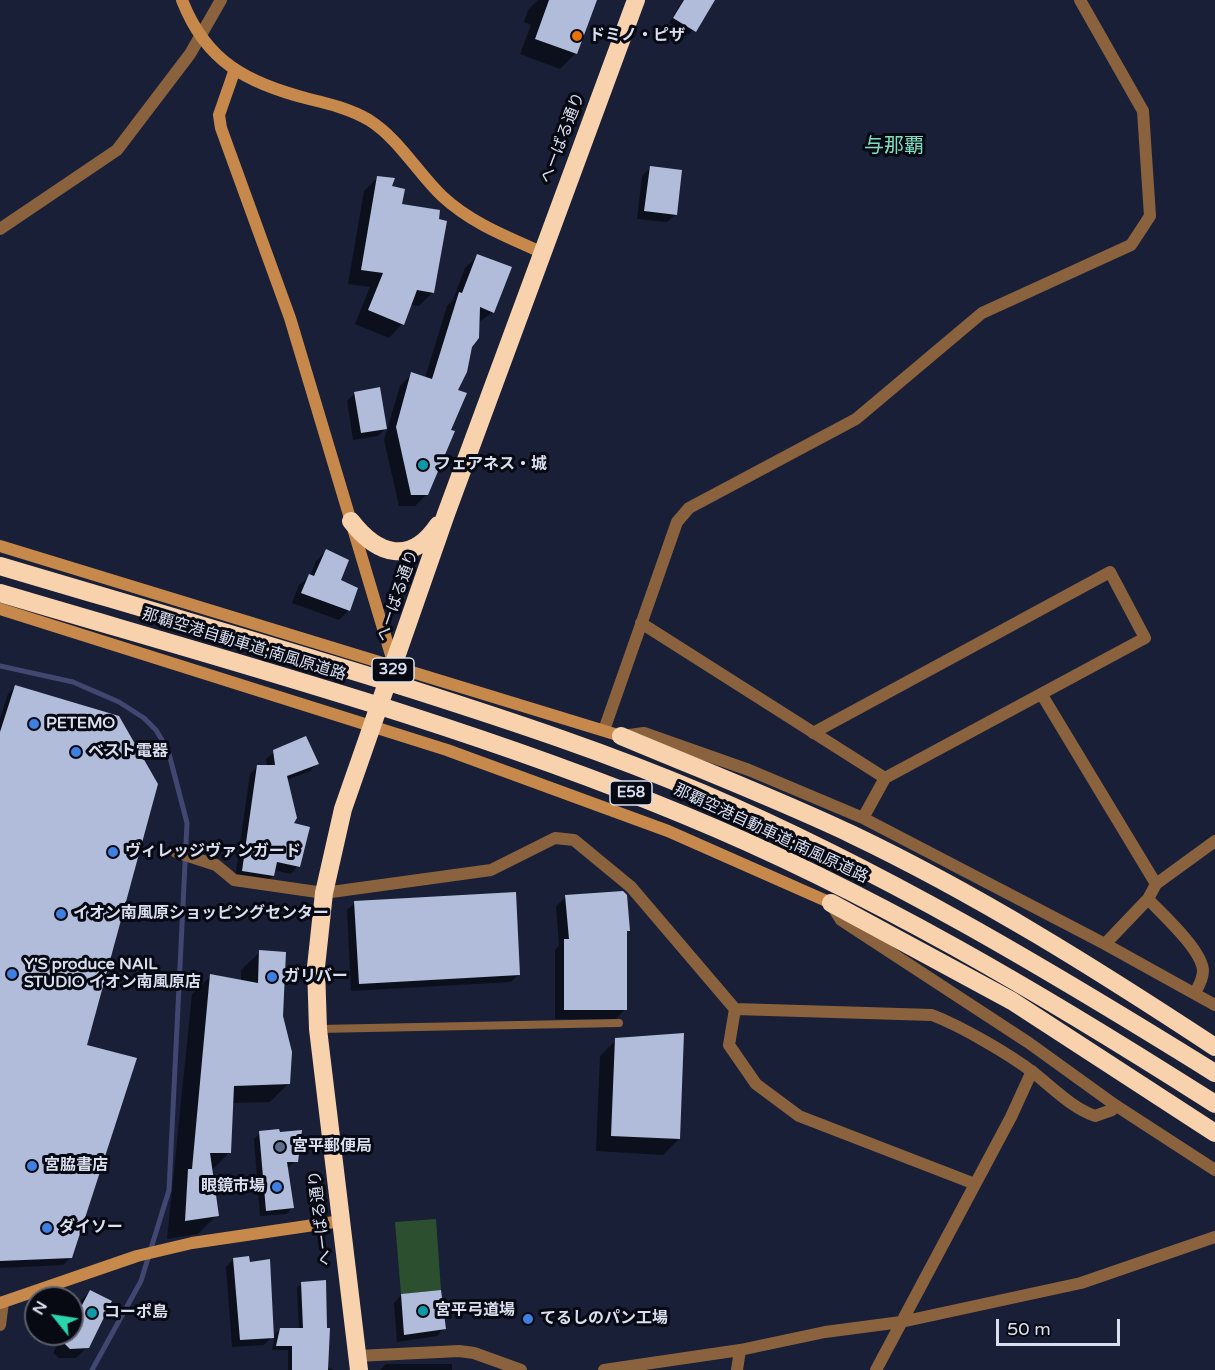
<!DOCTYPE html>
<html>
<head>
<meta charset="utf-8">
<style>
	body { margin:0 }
	#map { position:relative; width:1215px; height:1370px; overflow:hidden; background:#181f36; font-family:"Varela Round",sans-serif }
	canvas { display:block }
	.north { position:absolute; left:24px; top:1286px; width:60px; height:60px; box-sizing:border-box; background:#070913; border:2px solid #5b5f6b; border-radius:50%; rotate:300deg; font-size:16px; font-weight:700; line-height:24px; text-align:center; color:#dadff0 }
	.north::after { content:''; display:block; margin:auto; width:21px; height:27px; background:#29d5ac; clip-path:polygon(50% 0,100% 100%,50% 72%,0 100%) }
	.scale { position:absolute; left:996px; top:1319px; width:124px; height:27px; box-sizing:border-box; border:3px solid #dadff0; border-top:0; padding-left:8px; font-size:18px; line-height:21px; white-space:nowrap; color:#dadff0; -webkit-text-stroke:4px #070913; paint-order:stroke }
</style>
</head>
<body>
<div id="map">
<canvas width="1215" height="1370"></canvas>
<div class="north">N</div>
<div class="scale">50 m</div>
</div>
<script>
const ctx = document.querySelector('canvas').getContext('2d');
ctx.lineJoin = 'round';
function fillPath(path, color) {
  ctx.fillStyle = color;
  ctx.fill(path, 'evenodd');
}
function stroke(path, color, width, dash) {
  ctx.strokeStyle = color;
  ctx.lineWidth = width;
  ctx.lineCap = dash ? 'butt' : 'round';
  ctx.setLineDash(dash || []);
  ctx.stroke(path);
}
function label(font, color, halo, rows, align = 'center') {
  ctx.font = font + ' "Varela Round","Noto Sans JP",sans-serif';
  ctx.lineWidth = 6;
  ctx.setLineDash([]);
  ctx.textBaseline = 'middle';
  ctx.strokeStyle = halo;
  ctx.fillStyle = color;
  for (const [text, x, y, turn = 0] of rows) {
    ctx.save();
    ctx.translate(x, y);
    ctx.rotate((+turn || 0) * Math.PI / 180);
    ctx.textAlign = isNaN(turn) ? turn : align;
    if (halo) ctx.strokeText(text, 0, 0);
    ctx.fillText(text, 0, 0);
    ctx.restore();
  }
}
fillPath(new Path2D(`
	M436,1219L441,1290L401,1294L395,1222Z`), '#2c502f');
fillPath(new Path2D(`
	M538,0H595L576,53L560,69L520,54L531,25L524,22L528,10Z
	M683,0H713L689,35L669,23Z
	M650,168L675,215L667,222L637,219L642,176Z
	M378,177L390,187L400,205L433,292L419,306L410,305L402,324L389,338L355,324L370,287L348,284L364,191Z
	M477,256L493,312L478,323L456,391L449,431L427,494L415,506H399L384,440L400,386L412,374L425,378L447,306L453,300L465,268Z
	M355,393L386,428L378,436L353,440L347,401Z
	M326,551L349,610L339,620L292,603L299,585L310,576L316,561Z
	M16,686L85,1046L71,1257L63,1265L0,1268V718L8,694Z
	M274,752L318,763L310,771L287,780L298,866L291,874L274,870L273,876L265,883L235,878L250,774L258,766H267L266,759Z
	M566,897L628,931L626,933L625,1009L616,1019H555V950L559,946L556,906Z
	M355,903L519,974L511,982L351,991L347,910Z
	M260,952L289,1083L270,1102L232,1103L230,1152L211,1171L217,1215L198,1234L167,1239L192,994L211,976L241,981V970Z
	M616,1040L679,1139L663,1155L596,1151L600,1056Z
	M260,1133L296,1161L287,1168L292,1208L286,1214L260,1216L254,1139Z
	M233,1259L272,1337L264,1345L232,1347L226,1267Z
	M302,1283L327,1367L334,1370H288V1350H272L275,1334L280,1329H299L297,1288Z
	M90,1292L87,1347L76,1358H59L53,1353L63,1334H72V1317L79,1302Z
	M401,1295L444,1328L437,1336L397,1342L394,1303Z
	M386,1364H452V1370H380Z`), '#0007');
stroke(new Path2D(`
	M0,666L73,682L119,702L144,718L156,730L168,750L187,823L169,1190L141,1281L92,1370`), '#414771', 5);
fillPath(new Path2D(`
	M549,0H597L577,54L535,39Z
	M684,0H715L696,32L673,18Z
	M650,166L682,170L677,215L644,211Z
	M377,176L395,178L392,186L405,189L402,204L440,210L439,219L447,221L434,293L417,290L404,325L368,310L383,273L361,270Z
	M477,254L512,267L494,313L480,307L479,338L472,347L467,372L458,390L467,393L451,430L455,431L428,495H411L396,427L411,372L432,379L459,292L462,293Z
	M380,387L387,429L361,433L354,392Z
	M326,549L349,560L341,580L358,588L350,611L301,593L309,574L314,576Z
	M15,685L119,716L158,784L87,1045L137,1058L72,1258L0,1261V732Z
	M306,736L319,764L287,776L297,818L294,823L310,827L300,867L277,862L274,876L242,871L257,765H275L273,750Z
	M623,891L627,895L630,931H627V1010H564V939H569L565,895Z
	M516,892L520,975L359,984L354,901Z
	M259,950L286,952L283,1016L292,1052L290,1084L234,1086L231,1153H210L219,1216L185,1221L188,1169H192L210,974L258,983Z
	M684,1033L680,1139L611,1136L615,1038Z
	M279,1129L280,1132L302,1130L298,1162H287L294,1208L266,1211L259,1131Z
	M249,1256L250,1262L270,1259L274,1338L240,1340L233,1258Z
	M326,1280L327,1328H330L328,1370H292V1346H276L280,1328H303L301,1282Z
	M90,1290L112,1301L89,1348L70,1349L63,1342L67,1334H72V1324Z
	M441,1290L446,1329L404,1335L401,1294Z`), '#b1bbda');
stroke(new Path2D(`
	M319,1029L619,1023`), '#8a633e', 8);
stroke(new Path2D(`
	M0,229L117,150L190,54L221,0
	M641,623L885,778L1145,638L1110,572L813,733
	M1042,695L1156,884L1148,899L1105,944
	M604,730L677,522L689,508L856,419L982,313L1131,245L1150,216L1143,111L1080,0
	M622,736L644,733L749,770L863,818L1105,944L1215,1005
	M863,818L885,778
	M176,852L216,865L234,880L324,893L491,870L555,838L574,840L631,887L735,1009L932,1015C961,1026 1009,1054 1034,1073C1054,1089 1071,1107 1095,1116L1112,1110L1115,1105
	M1156,884L1215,841
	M1148,899C1163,915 1201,949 1203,970C1203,978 1199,986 1195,992
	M831,904L841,920L1029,1043L1115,1105L1215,1170
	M735,1009L729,1045L756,1084L799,1116L975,1184
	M0,1325L3,1302
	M357,1356L459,1351L474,1353L521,1370
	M604,1370L740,1350L825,1332L901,1322L1081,1283L1215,1237
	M737,1370L740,1350
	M876,1370L1011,1117L1032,1071`), '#8a633e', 12);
stroke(new Path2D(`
	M182,0C206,62 247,83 309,99C330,104 350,109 369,120C399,139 417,172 442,196C471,223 505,236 541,252
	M235,69L219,115L221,128L290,318L394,665
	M0,546L621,736
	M0,609L447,750L668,831L831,903
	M0,1303L137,1256L192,1243L341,1221`), '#c7894b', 12);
stroke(new Path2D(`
	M351,521C378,556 411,565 438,525
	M621,736C697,768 775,798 851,834C977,894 1098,970 1215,1047
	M831,903L1012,1001L1215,1133
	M359,1370L318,1029L316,967L324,893L343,809L446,514L636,0`), '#f8d1ad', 18);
stroke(new Path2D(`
	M0,566C138,607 277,647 414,690C511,721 608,753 702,793C882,870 1049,970 1215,1073
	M0,593C229,661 462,723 684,815C871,892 1044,995 1215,1104`), '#f8d1ad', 18);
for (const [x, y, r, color] of [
	[577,36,6,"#e8710a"],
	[423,465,6,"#0f9aa8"],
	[34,724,6,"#3f7fe0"],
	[76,752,6,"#3f7fe0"],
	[113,852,6,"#3f7fe0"],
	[61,914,6,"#3f7fe0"],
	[12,974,6,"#3f7fe0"],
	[272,977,6,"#3f7fe0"],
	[280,1147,6,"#5c6f8a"],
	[32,1166,6,"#3f7fe0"],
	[277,1187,6,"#3f7fe0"],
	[47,1228,6,"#3f7fe0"],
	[423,1311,6,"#0f9aa8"],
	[92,1313,6,"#0f9aa8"],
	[528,1319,6,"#3f7fe0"]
]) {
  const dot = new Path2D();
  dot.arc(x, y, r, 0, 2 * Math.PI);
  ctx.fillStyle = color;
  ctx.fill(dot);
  stroke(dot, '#070913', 2);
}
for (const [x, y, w] of [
	[393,670,42],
	[631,793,42]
]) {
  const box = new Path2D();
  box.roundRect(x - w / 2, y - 12, w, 24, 4.5);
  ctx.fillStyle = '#070913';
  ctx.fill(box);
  stroke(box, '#dadff0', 1.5);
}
label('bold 15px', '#dadff0', null, [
	["329",393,670],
	["E58",631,793]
]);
label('bold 16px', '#dadff0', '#070913', [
	["ドミノ・ピザ",589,36],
	["フェアネス・城",435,465],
	["PETEMO",46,724],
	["ベスト電器",88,752],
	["ヴィレッジヴァンガード",125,852],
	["イオン南風原ショッピングセンター",73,914],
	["Y'S produce NAIL",24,965],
	["STUDIO イオン南風原店",24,983],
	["ガリバー",284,977],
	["宮平郵便局",292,1147],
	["宮脇書店",44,1166],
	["眼鏡市場",265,1187,"right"],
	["ダイソー",59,1228],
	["宮平弓道場",435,1311],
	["コーポ島",104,1313],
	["てるしのパン工場",540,1319]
], 'left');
label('16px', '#dadff0', '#070913', [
	["へーばる通り",563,138,-69],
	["へーばる通り",398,596,-71],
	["那覇空港自動車道;南風原道路",244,645,17],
	["那覇空港自動車道;南風原道路",771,834,25],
	["へーばる通り",321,1218,-97]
]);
label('20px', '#7fdec0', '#070913', [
	["与那覇",894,147]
]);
</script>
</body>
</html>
